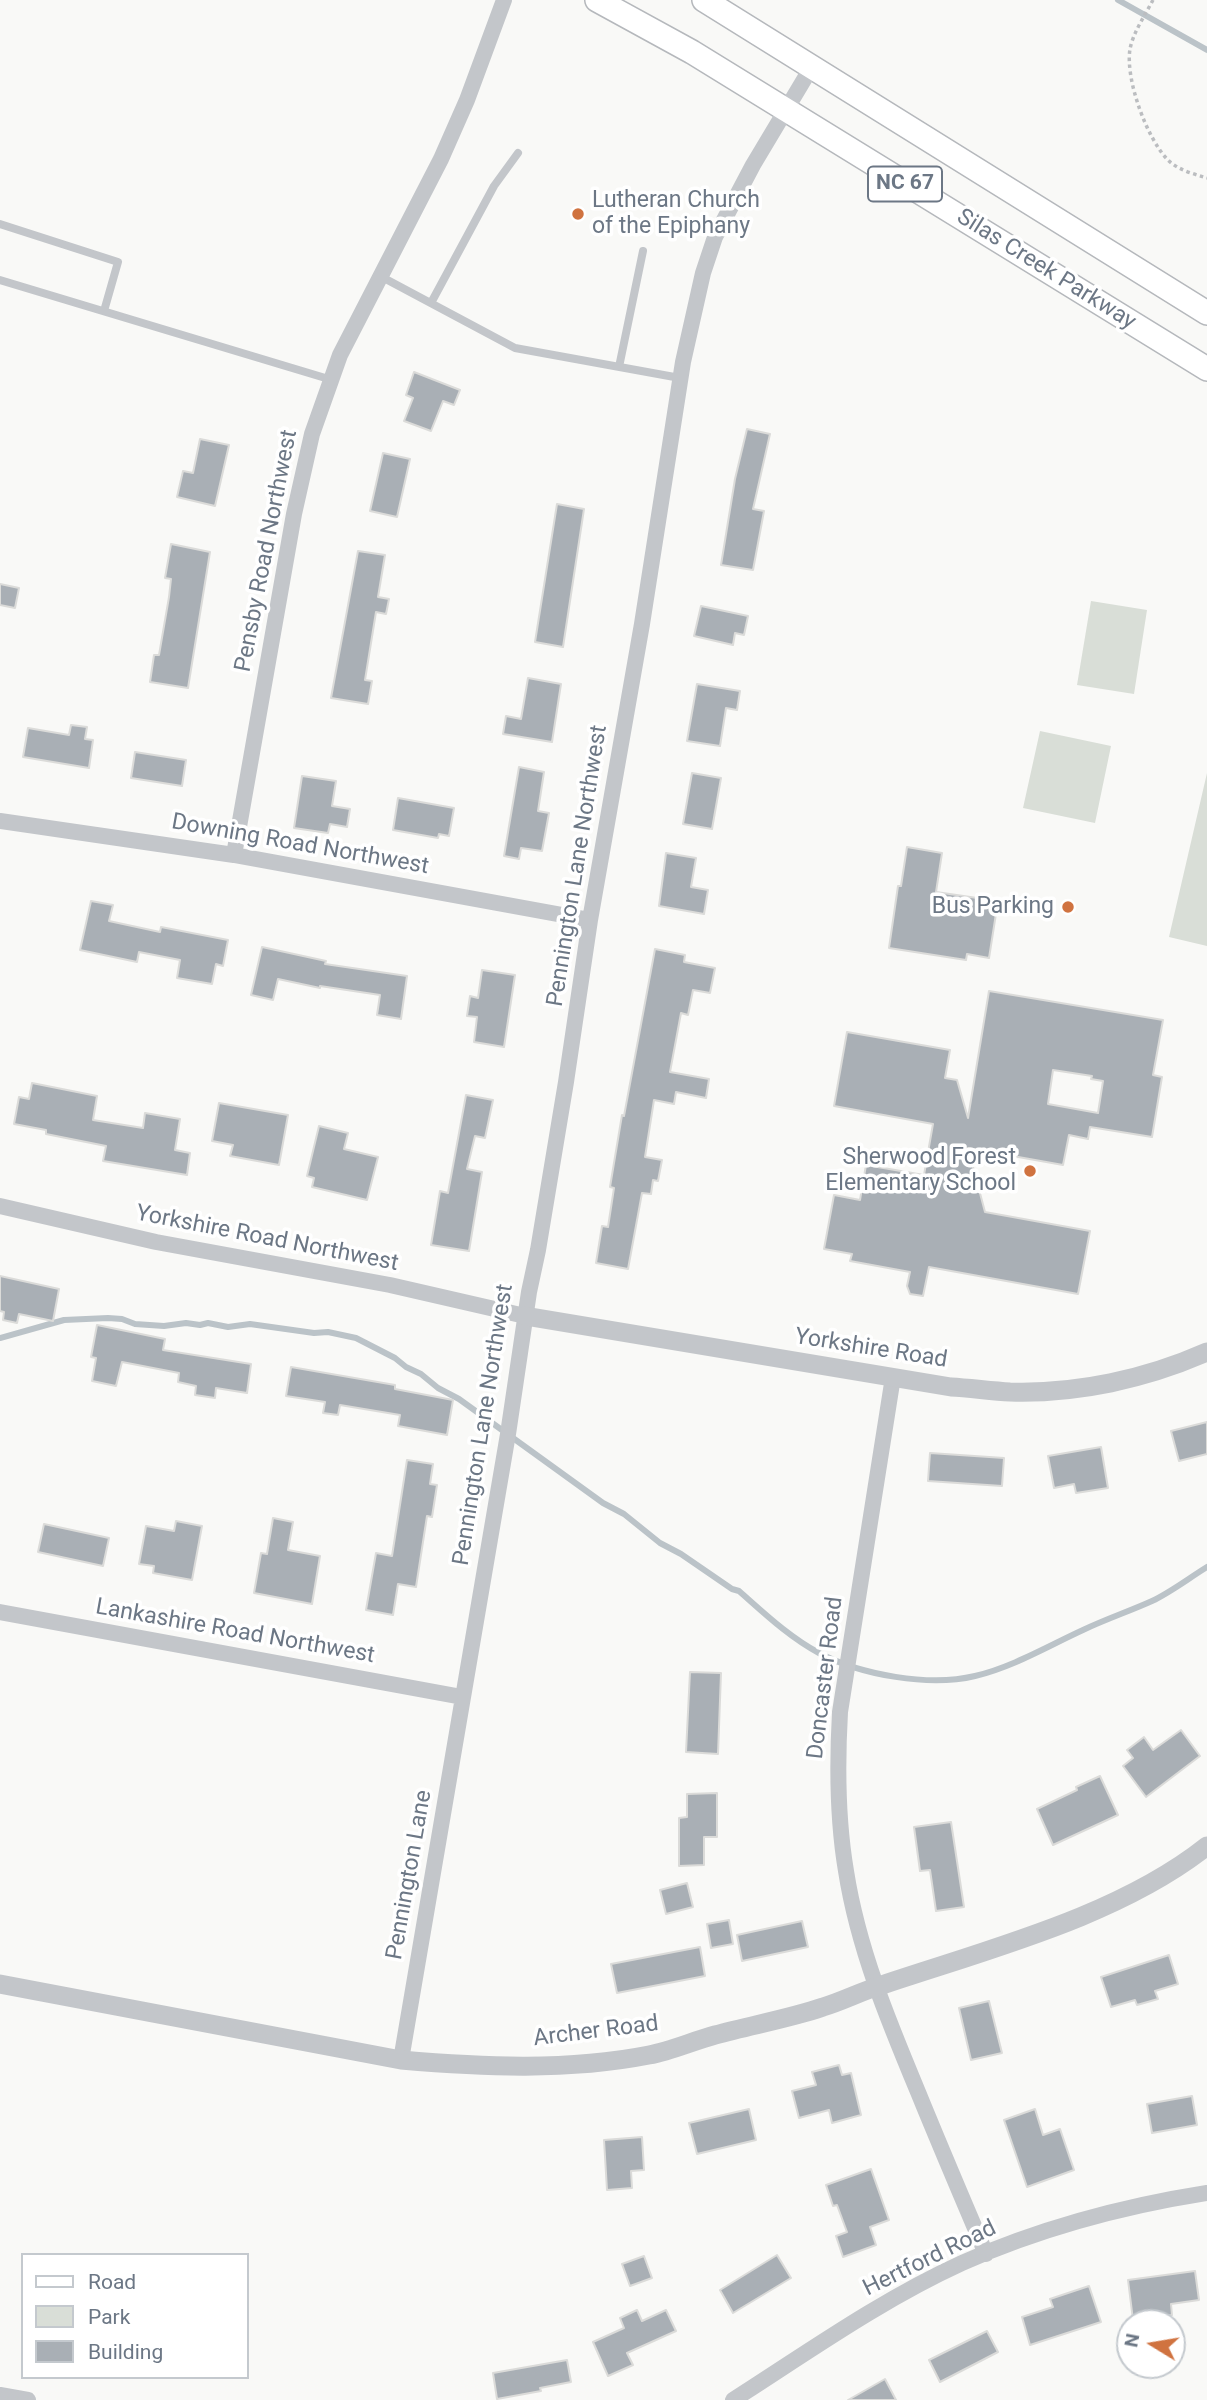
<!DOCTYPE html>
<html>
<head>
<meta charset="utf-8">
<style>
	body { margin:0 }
	#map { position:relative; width:1207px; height:2400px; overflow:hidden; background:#f9f9f7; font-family:Roboto,sans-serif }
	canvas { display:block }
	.legend { position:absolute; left:21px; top:2253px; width:228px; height:126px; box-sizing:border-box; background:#fff; border:2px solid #c4c9ce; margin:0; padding:9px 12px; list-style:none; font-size:21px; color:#6c7785 }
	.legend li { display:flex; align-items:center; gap:14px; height:35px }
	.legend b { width:35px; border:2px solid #c4c9ce }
	.north { position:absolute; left:1116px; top:2309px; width:70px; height:70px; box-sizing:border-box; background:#fff; border:2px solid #c4c9ce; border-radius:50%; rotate:281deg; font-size:19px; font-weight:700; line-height:28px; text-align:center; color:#6c7785 }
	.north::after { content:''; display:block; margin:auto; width:24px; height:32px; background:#d07340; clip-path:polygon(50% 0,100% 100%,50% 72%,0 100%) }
</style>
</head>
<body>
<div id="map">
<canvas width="1207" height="2400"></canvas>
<ul class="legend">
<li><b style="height:9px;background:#fff"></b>Road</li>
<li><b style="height:19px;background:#d9ded7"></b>Park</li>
<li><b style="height:19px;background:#a9afb5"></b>Building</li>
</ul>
<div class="north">N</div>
</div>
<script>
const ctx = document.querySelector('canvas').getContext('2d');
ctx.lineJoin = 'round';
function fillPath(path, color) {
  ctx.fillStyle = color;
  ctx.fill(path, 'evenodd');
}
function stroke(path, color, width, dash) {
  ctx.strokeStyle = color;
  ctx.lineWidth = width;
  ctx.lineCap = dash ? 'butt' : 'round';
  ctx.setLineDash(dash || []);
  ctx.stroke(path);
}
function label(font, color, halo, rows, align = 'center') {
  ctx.font = font + ' Roboto,sans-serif';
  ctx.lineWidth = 7;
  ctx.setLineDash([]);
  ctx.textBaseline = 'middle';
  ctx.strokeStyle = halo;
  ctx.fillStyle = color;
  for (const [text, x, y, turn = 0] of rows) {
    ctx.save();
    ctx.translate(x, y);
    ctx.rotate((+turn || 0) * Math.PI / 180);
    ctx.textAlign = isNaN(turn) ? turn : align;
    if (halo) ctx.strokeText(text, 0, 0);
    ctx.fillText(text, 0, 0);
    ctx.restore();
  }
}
fillPath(new Path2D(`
	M1091,601L1147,610L1134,694L1077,685Z
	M1040,731L1111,746L1095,823L1023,808Z
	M1207,773V946L1169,937Z`), '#d9ded7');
stroke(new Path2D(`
	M1118,0L1207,50
	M0,1338L64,1320L108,1318L122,1319L135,1324L164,1326L186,1323L200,1325L208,1323L228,1327L250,1324L314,1333L328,1332L356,1338L395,1358L406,1367L421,1374L438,1388L459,1399L603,1503L624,1514L660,1543L681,1554L732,1589L739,1591C764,1613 789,1637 819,1653C861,1675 929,1687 975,1676C1013,1667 1048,1646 1083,1630C1106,1619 1130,1611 1152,1601C1171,1592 1189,1578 1207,1567`), '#bbc3c8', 6);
const building = new Path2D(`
	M414,372L460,390L454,405L443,401L431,431L404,421L413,398L406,395Z
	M747,429L770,434L753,509L764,511L753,570L721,565L735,479Z
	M200,439L229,445L215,506L177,497L183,471L193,473Z
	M383,453L410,459L397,517L370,511Z
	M557,504L584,509L563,647L535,642Z
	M171,544L210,552L188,688L150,682L154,655H159L169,597L171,579L165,578Z
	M358,551L385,555L378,597L389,599L386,614L376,612L365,680L372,681L368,704L331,698Z
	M0,584L19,588L15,608L0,605Z
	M701,606L748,616L744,635L735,633L733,645L694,636Z
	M528,678L561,684L552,742L503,734L506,716L521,719Z
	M697,684L740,691L737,710L726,708L720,746L687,741Z
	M71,725L87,727L85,739L93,740L89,768L23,757L28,728L69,735Z
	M135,752L186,760L182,786L131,778Z
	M519,767L544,772L538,811L549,813L542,851L521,848L519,859L504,856Z
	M692,773L721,778L712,829L683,824Z
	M302,776L336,781L332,806L350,809L347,827L330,824L328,833L294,828Z
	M398,798L454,808L449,836L439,834L438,838L393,830Z
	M907,847L942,853L936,892L998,901L989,958L967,954L966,960L889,948L898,886H901Z
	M666,853L696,858L691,887L708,890L704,914L659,906Z
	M91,901L113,905L109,921L160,932L161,927L228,940L223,966L216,964L212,984L177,978L180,960L139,952L137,962L80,950Z
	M262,947L326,961L325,964L407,976L401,1019L377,1015L380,995L320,986V988L278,979L273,1000L251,995Z
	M655,949L685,955L684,962L715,968L710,993L693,990L688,1015L681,1013L670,1072L709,1079L706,1098L676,1092L674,1104L654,1100L645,1157L662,1160L658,1181L653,1180L651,1194L642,1193L628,1269L596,1263L602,1226L608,1227L614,1188L610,1187L622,1115L624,1116Z
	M482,970L515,975L504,1047L474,1042L477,1017L467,1016L470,996L478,998Z
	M989,991L1163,1020L1153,1075L1162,1077L1152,1137L1090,1127L1088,1139L1069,1135L1063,1165L968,1148L985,1212L1090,1231L1078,1294L929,1267L923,1296L910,1294L907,1286L910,1272L850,1261L852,1254L824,1249L834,1195L860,1200L866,1165L924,1175L933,1124L834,1106L847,1032L950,1050L945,1078L957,1080L968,1118ZM1053,1070L1092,1076L1091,1079L1103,1081L1098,1113L1048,1104Z
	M32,1083L97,1096L93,1120L143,1128L145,1113L180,1119L175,1150L190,1153L187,1175L103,1161L106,1146L46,1134V1130L14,1124L19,1097L29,1099Z
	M466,1095L493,1100L485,1138L475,1136L467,1169L482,1172L469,1251L431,1245L440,1191L448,1193Z
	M219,1103L288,1115L279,1165L230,1156L233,1145L212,1141Z
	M319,1126L348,1133L344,1149L378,1157L367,1200L312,1187L314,1178L307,1176Z
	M0,1276L59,1289L53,1321L19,1314L17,1323L3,1320L4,1312L0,1311Z
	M97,1325L165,1339L163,1350L251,1364L247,1393L216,1388L215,1398L195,1395L196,1386L178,1382L179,1373L122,1362L116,1386L92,1381L96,1358L91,1357Z
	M291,1367L395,1385V1389L453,1400L447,1435L398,1426L400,1415L340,1405L338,1415L323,1413L325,1402L286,1396Z
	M1207,1422V1454L1179,1461L1171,1431Z
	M1101,1447L1108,1488L1076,1493L1074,1484L1054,1488L1048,1456Z
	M930,1453L1004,1458L1002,1486L928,1481Z
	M407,1460L433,1464L430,1484L437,1485L432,1517L427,1516L416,1587L398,1584L393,1615L366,1610L376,1553L392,1556Z
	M273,1518L293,1522L288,1550L320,1556L312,1604L254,1593L261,1553L267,1554Z
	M176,1521L202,1526L192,1580L153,1573L154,1566L139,1564L146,1526L174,1531Z
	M44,1524L109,1538L103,1566L38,1552Z
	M690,1672L721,1673L718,1754L686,1752Z
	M1181,1730L1200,1756L1146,1797L1123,1766L1133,1758L1127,1750L1144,1737L1153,1750Z
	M1100,1776L1118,1815L1053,1845L1037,1809L1077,1790L1076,1787Z
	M717,1793V1837H704V1865L679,1866V1818L687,1817V1794Z
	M951,1822L964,1907L936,1911L930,1870L920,1871L914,1827Z
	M687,1883L693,1907L666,1914L660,1890Z
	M729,1920L733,1944L711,1948L707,1924Z
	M802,1921L808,1947L742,1961L737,1935Z
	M700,1947L705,1976L617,1993L611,1964Z
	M1169,1955L1178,1984L1155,1991L1158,1999L1137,2005L1135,2000L1111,2007L1101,1977Z
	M989,2001L1002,2053L971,2060L959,2008Z
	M839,2065L842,2075L851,2073L861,2115L832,2123L829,2110L799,2118L792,2091L816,2085L812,2072Z
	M1192,2096L1197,2125L1152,2133L1147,2104Z
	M749,2109L756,2140L697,2154L689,2123Z
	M1035,2109L1043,2135L1060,2129L1074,2170L1027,2187L1004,2120Z
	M642,2137L644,2170L631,2171L632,2188L607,2190L604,2140Z
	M871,2169L889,2220L870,2227L876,2245L843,2257L836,2236L847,2232L837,2205L833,2206L826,2185Z
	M777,2255L791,2278L733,2313L720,2290Z
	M644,2256L652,2278L630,2286L622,2264Z
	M1195,2271L1199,2300L1171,2304L1172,2315L1133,2320L1128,2280Z
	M1089,2286L1101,2322L1030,2345L1022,2317L1053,2307L1050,2299Z
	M637,2310L642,2321L666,2310L676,2331L627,2353L633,2365L608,2376L593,2342L624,2328L620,2318Z
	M987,2331L998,2352L940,2382L929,2360Z
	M567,2360L571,2382L540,2388L541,2391L497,2399L493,2373Z
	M885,2379L896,2400H848Z`);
fillPath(building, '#a9afb5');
stroke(building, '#dbdbd9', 2);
const primary = new Path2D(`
	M597,0L692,52L1207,369
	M704,0L1207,313`);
stroke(primary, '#b5b8bc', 26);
stroke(new Path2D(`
	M1153,0C1145,15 1133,33 1130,49C1125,79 1147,139 1168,160C1178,170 1194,174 1207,178`), '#bbbdc0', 3.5, [3.5, 3.5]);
stroke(new Path2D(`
	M0,224L118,262L104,311
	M380,276L515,348L680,378
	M0,280L332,380
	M431,303L494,186L518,153
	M619,367L643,251`), '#c3c6ca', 8);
stroke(new Path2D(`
	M0,821L234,855L590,920
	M234,855L294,514L312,434L340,355L441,159L467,100L504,0
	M0,1206L156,1242L390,1285L525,1316
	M893,1377L840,1712C837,1765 837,1818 846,1871C858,1948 888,2020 918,2092C940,2146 963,2200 986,2254
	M0,1612L462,1697
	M401,2060L508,1434L529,1292L538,1250L566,1082L590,920L642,624L683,362L703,273L715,237L753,165L811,68
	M0,2395L28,2400
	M733,2400C808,2352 881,2300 962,2263C1039,2229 1124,2206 1207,2193`), '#c3c6ca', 16);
stroke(new Path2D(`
	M525,1316L951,1387C970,1388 991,1391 1010,1392C1077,1394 1146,1379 1207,1352
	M0,1984L401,2060C482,2067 568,2071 649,2055C671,2051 693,2041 715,2035C751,2025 788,2019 823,2007C843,2001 862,1991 882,1985C989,1949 1119,1916 1207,1846`), '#c3c6ca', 19);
stroke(primary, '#fff', 23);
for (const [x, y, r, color] of [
	[578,214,7,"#d07340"],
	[1068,907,7,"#d07340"],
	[1030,1171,7,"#d07340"]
]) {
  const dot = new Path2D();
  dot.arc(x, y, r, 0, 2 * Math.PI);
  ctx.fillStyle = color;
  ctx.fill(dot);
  stroke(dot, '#fff', 2.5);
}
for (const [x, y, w] of [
	[905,184,74]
]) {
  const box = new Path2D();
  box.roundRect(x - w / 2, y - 17.5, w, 35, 5);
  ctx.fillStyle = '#fff';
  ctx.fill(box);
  stroke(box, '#6c7785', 2);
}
label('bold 21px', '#6c7785', null, [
	["NC 67",905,184]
]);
label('23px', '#6c7785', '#fff', [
	["Lutheran Church",592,201,"left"],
	["of the Epiphany",592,227,"left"],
	["Bus Parking",1054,907],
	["Sherwood Forest",1016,1158],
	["Elementary School",1016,1184]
], 'right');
label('23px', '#6c7785', '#fff', [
	["Silas Creek Parkway",1046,270,32],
	["Pensby Road Northwest",267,551,-79],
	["Downing Road Northwest",300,845,10],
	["Pennington Lane Northwest",578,866,-81],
	["Yorkshire Road Northwest",267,1239,11],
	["Yorkshire Road",871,1349,9],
	["Pennington Lane Northwest",484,1425,-81],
	["Lankashire Road Northwest",235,1632,10],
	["Doncaster Road",826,1678,-83],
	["Pennington Lane",410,1875,-80],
	["Archer Road",596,2032,-7],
	["Hertford Road",930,2259,-26]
]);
</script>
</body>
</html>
